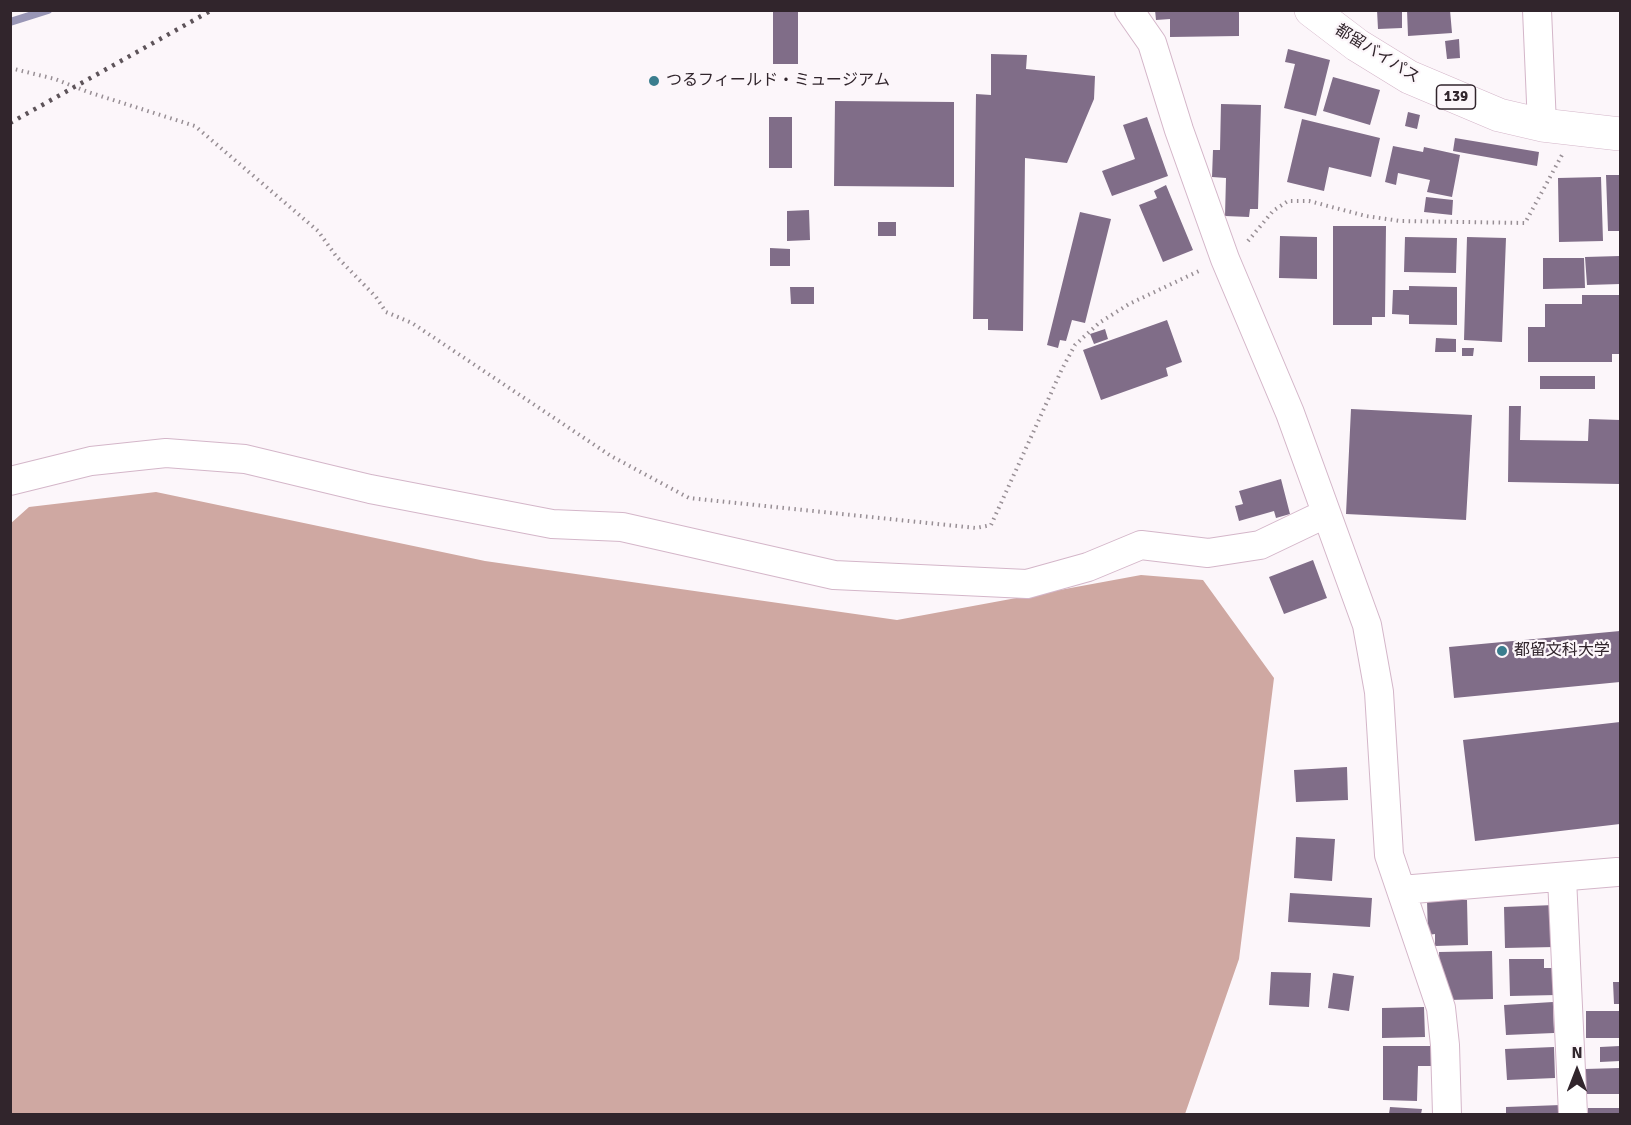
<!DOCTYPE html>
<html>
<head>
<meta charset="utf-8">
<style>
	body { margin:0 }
	#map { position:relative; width:1631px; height:1125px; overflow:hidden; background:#fcf6fa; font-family:Signika,sans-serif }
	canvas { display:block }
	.frame { position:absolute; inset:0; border:12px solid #31252c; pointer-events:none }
	.north { position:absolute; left:1547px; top:1041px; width:60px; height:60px; -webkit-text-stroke:4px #fcf6fa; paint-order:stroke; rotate:0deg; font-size:16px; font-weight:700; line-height:24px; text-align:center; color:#31252c }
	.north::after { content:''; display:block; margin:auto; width:21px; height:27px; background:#31252c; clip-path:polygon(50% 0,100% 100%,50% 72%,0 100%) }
</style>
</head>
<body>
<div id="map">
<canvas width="1631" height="1125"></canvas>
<div class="frame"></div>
<div class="north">N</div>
</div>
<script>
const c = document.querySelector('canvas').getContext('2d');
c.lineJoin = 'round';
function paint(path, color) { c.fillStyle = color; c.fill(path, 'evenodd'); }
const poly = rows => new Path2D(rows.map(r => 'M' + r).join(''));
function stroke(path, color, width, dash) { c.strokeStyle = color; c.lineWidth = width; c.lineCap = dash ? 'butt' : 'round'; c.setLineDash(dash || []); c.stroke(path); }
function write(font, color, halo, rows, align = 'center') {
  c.font = font + ' Signika,"Noto Sans JP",sans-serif'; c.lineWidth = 4.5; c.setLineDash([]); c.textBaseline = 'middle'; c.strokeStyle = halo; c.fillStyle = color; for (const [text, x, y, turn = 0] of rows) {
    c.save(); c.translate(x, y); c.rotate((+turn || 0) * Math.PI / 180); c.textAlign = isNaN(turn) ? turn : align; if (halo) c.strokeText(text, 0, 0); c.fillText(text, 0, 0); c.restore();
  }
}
const forest = poly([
	[156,492,485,561,897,620,1141,575,1203,580,1274,678,1239,959,1185,1114,11,1114,10,524,29,507]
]);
const stream = poly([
	[10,22,48,10]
]);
const building = poly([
	[773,10,798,10,798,64,773,64],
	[1155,10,1239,10,1239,36,1170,37,1170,19,1156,20],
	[1377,10,1402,10,1402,28,1378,29],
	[1407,10,1450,10,1452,33,1408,36],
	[1459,39,1460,58,1447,59,1445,41],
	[1288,49,1330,60,1316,116,1284,108,1295,64,1285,62],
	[991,54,1027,55,1026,69,1095,76,1094,99,1067,163,1025,158,1023,331,988,330,988,319,973,319,976,94,991,95],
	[1333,77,1380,90,1370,125,1323,111],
	[835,101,954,102,954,187,834,186],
	[1221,104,1261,105,1258,209,1250,209,1249,217,1225,216,1226,178,1212,177,1213,150,1220,150],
	[1408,112,1420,115,1417,129,1405,126],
	[769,117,792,117,792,168,769,168],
	[1147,117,1168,176,1112,196,1102,171,1135,159,1123,125],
	[1302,119,1380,138,1371,177,1329,167,1324,191,1287,182],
	[1455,138,1539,152,1537,166,1453,151],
	[1393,146,1423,152,1424,147,1460,155,1452,197,1427,192,1430,180,1398,173,1396,185,1385,182],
	[1606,175,1620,175,1620,231,1608,231],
	[1601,177,1603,241,1559,242,1558,178],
	[1166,185,1193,250,1163,262,1139,205,1157,198,1154,191],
	[1426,197,1453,200,1452,215,1424,212],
	[809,210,810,240,787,241,787,211],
	[1080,212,1111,219,1085,323,1072,320,1066,341,1060,340,1058,348,1047,345],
	[878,222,896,222,896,236,878,236],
	[1333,226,1386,226,1385,317,1372,317,1372,325,1333,325],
	[1280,236,1317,237,1317,279,1279,278],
	[1405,237,1457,238,1456,273,1404,272],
	[1467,237,1506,238,1502,342,1464,340],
	[770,248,790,249,790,266,770,266],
	[1620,256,1620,284,1587,285,1585,257],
	[1543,258,1584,258,1585,288,1543,289],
	[1409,286,1457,287,1457,325,1409,324,1409,315,1392,314,1393,290,1409,290],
	[790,287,814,287,814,304,791,304],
	[1582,295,1620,295,1620,354,1612,354,1612,362,1528,362,1528,327,1545,327,1545,304,1582,304],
	[1167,320,1182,362,1166,368,1168,376,1101,400,1083,350],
	[1105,329,1108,339,1094,344,1090,334],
	[1436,338,1456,339,1456,352,1435,352],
	[1462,348,1474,348,1473,356,1462,356],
	[1540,376,1595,376,1595,389,1540,389],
	[1509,406,1521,406,1520,440,1588,441,1589,419,1620,420,1620,484,1508,482],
	[1351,409,1472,415,1466,520,1346,514],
	[1281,479,1290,514,1276,518,1274,511,1239,521,1235,506,1243,504,1239,491],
	[1313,560,1327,598,1284,614,1269,577],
	[1620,631,1620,682,1454,698,1449,647],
	[1620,722,1620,824,1475,841,1463,740],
	[1347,767,1348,800,1296,802,1294,770],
	[1296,837,1335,839,1332,881,1294,878],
	[1290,893,1372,898,1370,927,1288,922],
	[1427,900,1467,900,1468,945,1435,946,1435,934,1428,935],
	[1554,905,1555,947,1505,948,1504,907],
	[1492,951,1493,999,1447,1000,1446,980,1440,980,1439,952],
	[1509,959,1544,959,1544,968,1556,968,1557,995,1510,996],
	[1271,972,1311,973,1309,1007,1269,1005],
	[1333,973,1354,976,1349,1011,1328,1008],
	[1613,982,1620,982,1620,1004,1614,1004],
	[1553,1002,1554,1033,1506,1035,1504,1005],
	[1424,1007,1425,1037,1382,1038,1382,1008],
	[1586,1011,1620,1011,1620,1038,1586,1038],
	[1383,1046,1432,1046,1432,1066,1418,1066,1417,1101,1383,1100],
	[1620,1046,1620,1061,1600,1062,1600,1047],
	[1554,1047,1555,1078,1507,1080,1505,1049],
	[1620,1068,1620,1094,1585,1094,1585,1069],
	[1561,1105,1562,1114,1506,1114,1506,1107],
	[1390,1107,1422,1109,1421,1114,1389,1114],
	[1588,1108,1620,1108,1620,1114,1588,1114]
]);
const path = poly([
	[10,68,55,79,88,92,195,126,318,231,336,256,376,297,386,312,412,323,611,456,689,498,976,528,991,525,1062,369,1075,345,1099,323,1129,304,1201,270],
	[1248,241,1273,211,1288,201,1309,201,1366,216,1400,221,1525,223,1562,155]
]);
const minor = poly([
	[1129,10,1152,43,1179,130,1225,259,1290,413,1367,625,1379,692,1389,855,1441,1008,1445,1045,1447,1114],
	[1537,10,1542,125],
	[10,481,91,461,166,453,245,459,370,489,552,524,622,527,834,575,1027,584,1088,567,1141,545,1208,553,1260,545,1325,514],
	[1562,878,1573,1114],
	[1401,890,1617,872]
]);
const highway = poly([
	[1311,10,1357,45,1409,77,1499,115,1542,125,1620,134]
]);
const rail = poly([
	[10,123,212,10]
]);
const markers = [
	[654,81,6,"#3a7d8e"],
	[1502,651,6,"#3a7d8e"]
];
const shields = [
	[1456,97,39]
];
const shieldNames = [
	["139",1456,97]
];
const streetNames = [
	["都留バイパス",1377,54,32]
];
const poiNames = [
	["つるフィールド・ミュージアム",666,81],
	["都留文科大学",1514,651]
];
paint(forest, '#cfa8a2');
stroke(stream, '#9996b6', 8);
paint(building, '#806d88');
stroke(minor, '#d4b6c9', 30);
stroke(highway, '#d4b6c9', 34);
stroke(path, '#988f95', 4, [1.5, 4.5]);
stroke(minor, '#fff', 28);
stroke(highway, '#fff', 33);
stroke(rail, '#5d5359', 4.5, [3, 6]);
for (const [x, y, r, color] of markers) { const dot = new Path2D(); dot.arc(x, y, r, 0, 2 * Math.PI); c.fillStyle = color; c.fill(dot); stroke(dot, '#fcf6fa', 2); }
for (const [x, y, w] of shields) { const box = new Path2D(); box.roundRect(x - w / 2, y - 12, w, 24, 4.5); c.fillStyle = '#fcf6fa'; c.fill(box); stroke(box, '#31252c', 1.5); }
write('bold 15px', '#31252c', null, shieldNames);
write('16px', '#31252c', '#fcf6fa', streetNames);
write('16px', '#31252c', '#fcf6fa', poiNames, 'left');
</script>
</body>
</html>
